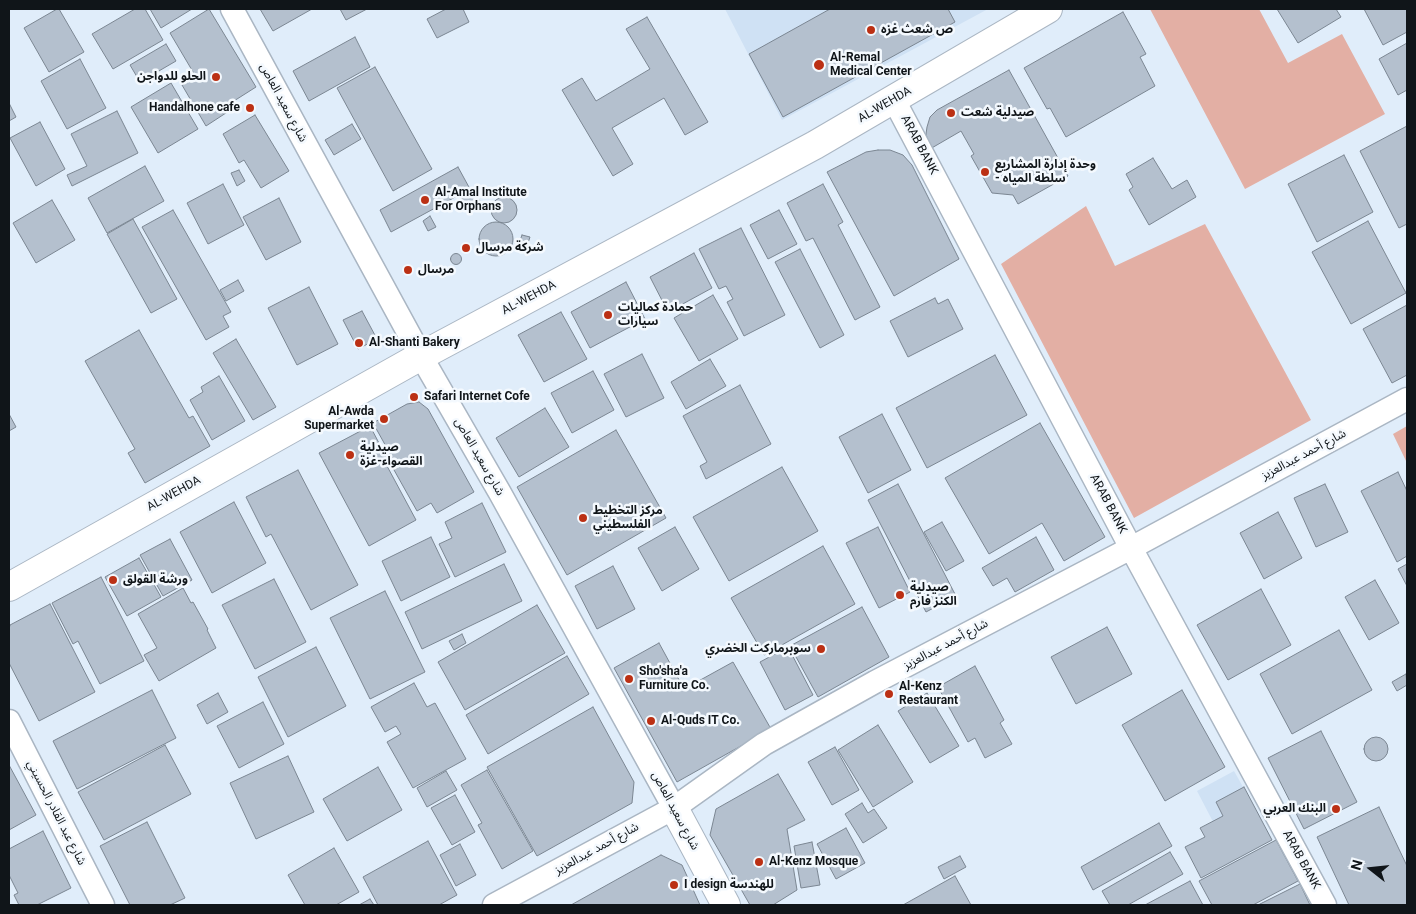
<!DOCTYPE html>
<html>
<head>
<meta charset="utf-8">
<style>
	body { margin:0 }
	#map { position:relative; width:1416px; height:914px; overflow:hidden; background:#e0edfa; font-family:Roboto,sans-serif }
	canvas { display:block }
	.frame { position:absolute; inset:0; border:10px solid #101519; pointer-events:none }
	.north { position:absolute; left:1346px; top:844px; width:50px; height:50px; -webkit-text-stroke:4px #f4f9fe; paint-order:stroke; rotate:286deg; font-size:14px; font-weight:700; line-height:20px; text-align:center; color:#101519 }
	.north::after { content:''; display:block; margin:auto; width:18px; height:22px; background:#101519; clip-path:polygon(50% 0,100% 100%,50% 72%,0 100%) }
</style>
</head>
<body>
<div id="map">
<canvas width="1416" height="914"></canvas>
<div class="frame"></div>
<div class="north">N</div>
</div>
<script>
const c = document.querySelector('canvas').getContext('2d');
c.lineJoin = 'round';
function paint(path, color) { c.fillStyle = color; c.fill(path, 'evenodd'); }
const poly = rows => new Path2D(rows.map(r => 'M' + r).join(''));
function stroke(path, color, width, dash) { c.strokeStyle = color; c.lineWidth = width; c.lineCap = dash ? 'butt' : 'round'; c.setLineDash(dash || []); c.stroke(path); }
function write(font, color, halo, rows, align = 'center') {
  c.font = font + ' Roboto,"Noto Sans Arabic",sans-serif'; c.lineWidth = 5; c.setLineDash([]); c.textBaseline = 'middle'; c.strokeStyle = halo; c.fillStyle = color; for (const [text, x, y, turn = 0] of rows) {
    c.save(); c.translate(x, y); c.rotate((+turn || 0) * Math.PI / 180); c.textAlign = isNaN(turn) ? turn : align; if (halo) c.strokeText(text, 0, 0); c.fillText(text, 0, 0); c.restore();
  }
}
const built = poly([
	[725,9,988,9,782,120],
	[1234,771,1259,815,1221,837,1197,791]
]);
const green = poly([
	[1150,9,1259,9,1288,63,1342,34,1385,114,1245,189],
	[1086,206,1115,266,1205,224,1311,420,1134,518,1001,264],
	[1407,426,1407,463,1393,434]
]);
const building = poly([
	[57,9,59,9,84,52,49,72,24,28,57,9],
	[135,9,145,9,163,40,113,69,92,34,135,9],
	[150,9,192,9,161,28,150,9],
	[209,9,256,87,226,106,229,111,206,126,182,85,196,77,170,33,209,9],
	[260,9,312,9,273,31,260,9],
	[340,9,367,9,346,20,340,9],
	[446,9,463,9,469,22,437,38,427,19,446,9],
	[830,9,948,9,955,22,783,117,749,54,830,9],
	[1277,9,1336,9,1341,17,1298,43,1277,9],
	[1364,9,1407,9,1407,32,1383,45,1364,9],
	[1123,12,1146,54,1140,57,1155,86,1066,137,1050,108,1047,109,1024,68,1123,12],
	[647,17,708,122,685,135,664,98,612,128,633,164,613,176,562,90,582,78,596,101,650,69,626,29,647,17],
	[355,37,370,67,309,101,293,71,355,37],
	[1407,43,1407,90,1398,95,1379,59,1407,43],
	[166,44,176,61,140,82,130,65,166,44],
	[80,59,106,108,67,129,41,81,80,59],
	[375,67,432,169,393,191,337,88,375,67],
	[1009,70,1068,176,1018,204,1013,195,992,193,971,156,974,154,961,131,930,149,926,134,927,127,930,117,937,110,1009,70],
	[171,83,198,129,158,153,131,107,171,83],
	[9,103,16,117,9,121,9,103],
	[117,111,138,153,72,186,67,175,87,166,71,134,117,111],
	[255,115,289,171,261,188,244,160,239,163,223,134,255,115],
	[40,122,65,169,36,186,10,138,40,122],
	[352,124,361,139,334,155,325,140,352,124],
	[1407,126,1407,224,1399,228,1360,151,1407,126],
	[878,150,890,150,903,155,912,165,959,259,894,296,827,172,866,152,878,150],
	[1344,155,1373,212,1317,242,1288,184,1344,155],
	[1153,158,1172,189,1187,180,1196,197,1149,225,1129,190,1133,187,1126,174,1153,158],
	[145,166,164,201,107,233,88,198,145,166],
	[458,167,470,189,391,232,380,210,458,167],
	[239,170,245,181,237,186,231,173,239,170],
	[223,184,244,225,208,244,187,203,223,184],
	[823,184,843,222,838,225,880,307,855,320,813,238,806,241,787,203,823,184],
	[475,192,481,203,464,211,458,201,475,192],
	'491 210a13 13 0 1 1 26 0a13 13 0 1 1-26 0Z',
	[279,198,301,242,266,260,243,217,279,198],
	[52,200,75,240,36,263,13,223,52,200],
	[173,210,231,312,223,316,229,327,206,340,142,227,173,210],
	[779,210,797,244,768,259,750,225,779,210],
	[430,216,436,227,428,231,423,221,430,216],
	[133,219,177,299,151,313,107,234,133,219],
	[1368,221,1406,293,1351,324,1312,252,1368,221],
	'479 239a17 17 0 1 1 34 0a17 17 0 1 1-34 0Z',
	[741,228,785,315,744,336,727,302,733,299,726,286,719,289,699,249,741,228],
	[522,235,530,237,525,252,517,249,522,235],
	[800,249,844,335,820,348,775,262,800,249],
	[694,253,712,288,668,312,650,277,694,253],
	'450.5 259a5.5 5.5 0 1 1 11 0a5.5 5.5 0 1 1-11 0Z',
	[238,280,244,291,226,301,220,290,238,280],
	[626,282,645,319,590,348,571,312,626,282],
	[309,287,338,344,297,365,268,308,309,287],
	[713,295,738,339,699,361,674,318,713,295],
	[935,298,938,304,948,299,963,329,908,357,890,321,935,298],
	[1407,305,1407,375,1392,383,1363,329,1407,305],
	[362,311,377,339,358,349,343,320,362,311],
	[561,312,587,359,544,382,518,335,561,312],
	[139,330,189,418,193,416,210,446,145,483,128,453,135,449,85,361,139,330],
	[236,339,276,407,253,420,213,353,236,339],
	[642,354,664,398,626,417,604,374,642,354],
	[995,355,1027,415,927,468,896,408,995,355],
	[710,359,726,386,686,409,671,382,710,359],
	[593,371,614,410,572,433,551,393,593,371],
	[219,376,245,421,212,440,190,400,203,392,201,387,219,376],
	[740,385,771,444,706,479,700,466,707,462,683,416,740,385],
	[419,402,428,409,474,492,437,513,431,503,417,511,389,461,393,459,373,423,407,404,419,402],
	[545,408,569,447,519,477,496,438,545,408],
	[9,414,16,427,9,431,9,414],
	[882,414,911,470,868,493,839,437,882,414],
	[1040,423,1105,537,1064,561,1042,523,989,554,945,478,1040,423],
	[370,426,390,464,387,466,416,520,369,546,319,453,370,426],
	[616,430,666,518,567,575,517,487,616,430],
	[782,467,818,531,729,581,693,517,782,467],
	[298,470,358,585,311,610,271,534,266,537,246,497,298,470],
	[1398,472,1407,491,1407,556,1397,562,1361,491,1398,472],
	[898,484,956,596,926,612,868,500,898,484],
	[1325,484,1348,532,1316,547,1294,498,1325,484],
	[234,502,266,563,212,593,180,532,234,502],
	[482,503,506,552,455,577,439,544,452,538,445,522,482,503],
	[1278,512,1302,558,1264,579,1240,533,1278,512],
	[942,522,964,561,946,571,924,532,942,522],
	[675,527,699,569,662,591,638,548,675,527],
	[878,527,910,592,879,608,846,543,878,527],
	[431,537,450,577,401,601,382,561,431,537],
	[1036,537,1054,570,1015,592,1007,578,993,586,982,568,1036,537],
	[170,539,192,580,163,596,140,555,170,539],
	[823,546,855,604,764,655,731,598,823,546],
	[139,558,161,597,127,616,105,577,139,558],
	[504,564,522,601,422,649,405,612,504,564],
	[1407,564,1407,586,1398,569,1407,564],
	[613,566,635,609,597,629,575,586,613,566],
	[101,577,144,661,100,684,78,641,73,644,52,603,101,577],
	[274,579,306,642,255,669,222,605,274,579],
	[1375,580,1399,623,1369,640,1345,597,1375,580],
	[183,588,191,603,193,602,208,629,207,630,216,648,159,681,144,655,157,648,138,614,183,588],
	[1261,589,1291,645,1228,680,1197,625,1261,589],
	[385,591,425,672,370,699,330,618,385,591],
	[50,604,95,692,39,721,9,663,9,629,10,625,50,604],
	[537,605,565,653,465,710,438,662,537,605],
	[862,607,889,657,818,697,790,646,862,607],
	[1107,627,1132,674,1076,704,1051,657,1107,627],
	[1339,630,1372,690,1292,734,1260,674,1339,630],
	[462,634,466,643,454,650,449,641,462,634],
	[659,643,684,689,733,662,771,729,677,782,614,668,659,643],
	[316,647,346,706,288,737,258,677,316,647],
	[788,647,813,695,785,710,760,662,788,647],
	[567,656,589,694,488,754,466,715,567,656],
	[975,666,1004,720,1000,723,1012,744,985,758,975,738,968,742,938,687,975,666],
	[1406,674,1407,685,1397,691,1392,682,1406,674],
	[414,683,427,707,435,703,466,759,413,788,387,742,401,734,396,726,385,732,371,707,414,683],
	[152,690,176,738,77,789,53,741,152,690],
	[1182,690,1225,767,1165,801,1122,725,1182,690],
	[218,693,228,712,207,724,197,705,218,693],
	[927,693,959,746,930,763,898,711,927,693],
	[263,702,284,744,239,768,217,726,263,702],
	[593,707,634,782,632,803,537,856,487,767,593,707],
	[878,725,913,782,873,807,838,750,878,725],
	[1321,731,1357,802,1304,829,1268,758,1321,731],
	'1364 749a12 12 0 1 1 24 0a12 12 0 1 1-24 0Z',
	[165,745,191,794,104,840,78,792,165,745],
	[835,747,859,790,832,805,808,762,835,747],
	[288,756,314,812,256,839,230,783,288,756],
	[9,765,36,815,9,830,9,765],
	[378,767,402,810,347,841,323,799,378,767],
	[487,770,533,851,502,869,478,825,482,823,461,785,487,770],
	[446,771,457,790,427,807,417,788,446,771],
	[778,774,805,820,787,829,797,890,773,905,750,905,710,835,716,809,778,774],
	[1244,787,1272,840,1201,878,1185,847,1205,837,1200,828,1223,816,1216,802,1244,787],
	[455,795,475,832,452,845,431,808,455,795],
	[862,803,868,813,874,809,887,828,863,843,845,814,862,803],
	[1379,807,1407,866,1407,905,1349,905,1317,837,1379,807],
	[147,822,185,898,170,905,130,905,100,846,147,822],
	[1159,823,1172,846,1093,890,1081,867,1159,823],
	[846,828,865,863,836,879,817,844,846,828],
	[43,831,71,888,37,905,19,905,14,895,18,893,9,875,9,849,43,831],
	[1276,840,1298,881,1253,905,1212,905,1199,881,1276,840],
	[428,841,457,895,439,905,378,905,363,877,428,841],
	[812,842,820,885,801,888,794,846,812,842],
	[460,844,476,875,456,886,440,855,460,844],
	[334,848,359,892,336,905,305,905,288,875,334,848],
	[1170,852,1183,874,1128,905,1110,905,1102,891,1170,852],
	[661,855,682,865,700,905,571,905,661,855],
	[960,856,966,867,944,879,938,867,960,856],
	[955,876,971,905,903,905,955,876],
	[1190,881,1203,905,1145,905,1190,881],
	[1300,884,1310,905,1258,905,1300,884],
	[370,899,374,905,359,905,370,899]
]);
const minor = poly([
	[232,9,421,356,500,493,674,808],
	[894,100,1131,548,1325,905],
	[9,721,103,905],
	[494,905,674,808,764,744,875,682,1131,548,1407,399]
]);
const tertiary = poly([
	[674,808,726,905]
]);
const secondary = poly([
	[9,587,421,356,815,145,1048,9]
]);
const markers = [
	[871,30,5,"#bb3014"],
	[819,65,6,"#bb3014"],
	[216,77,5,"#bb3014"],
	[250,108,5,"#bb3014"],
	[951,113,5,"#bb3014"],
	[985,172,5,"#bb3014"],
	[425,200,5,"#bb3014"],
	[466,248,5,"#bb3014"],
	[408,270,5,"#bb3014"],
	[608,315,5,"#bb3014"],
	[359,343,5,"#bb3014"],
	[414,397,5,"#bb3014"],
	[384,419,5,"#bb3014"],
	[350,455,5,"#bb3014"],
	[583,518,5,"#bb3014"],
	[113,580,5,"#bb3014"],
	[900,595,5,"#bb3014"],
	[821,649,5,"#bb3014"],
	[629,679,5,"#bb3014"],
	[889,694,5,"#bb3014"],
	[651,721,5,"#bb3014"],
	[1336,809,5,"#bb3014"],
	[759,862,5,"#bb3014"],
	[674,885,5,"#bb3014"]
];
const poiNames = [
	["ص شعث غزه",881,30],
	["Al-Remal",830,58],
	["Medical Center",830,72],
	["الحلو للدواجن",206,77,"right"],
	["Handalhone cafe",240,108,"right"],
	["صيدلية شعت",961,113],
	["وحدة إدارة المشاريع",995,165],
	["- سلطة المياه",995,179],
	["Al-Amal Institute",435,193],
	["For Orphans",435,207],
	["شركة مرسال",476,248],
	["مرسال",418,270],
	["حمادة كماليات",618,308],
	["سيارات",618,322],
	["Al-Shanti Bakery",369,343],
	["Safari Internet Cofe",424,397],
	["Al-Awda",374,412,"right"],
	["Supermarket",374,426,"right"],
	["صيدلية",360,448],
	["القصواء-غزة",360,462],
	["مركز التخطيط",593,511],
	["الفلسطيني",593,525],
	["ورشة القولق",123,580],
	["صيدلية",910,588],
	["الكنز فارم",910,602],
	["سوبرماركت الخضري",811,649,"right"],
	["Sho'sha'a",639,672],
	["Furniture Co.",639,686],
	["Al-Kenz",899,687],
	["Restaurant",899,701],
	["Al-Quds IT Co.",661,721],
	["البنك العربي",1326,809,"right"],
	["Al-Kenz Mosque",769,862],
	["I design للهندسة",684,885]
];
const streetNames = [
	["شارع سعيد العاص",283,103,62],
	["AL-WEHDA",885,105,-30],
	["ARAB BANK",919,145,62],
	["AL-WEHDA",529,298,-28],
	["شارع أحمد عبدالعزيز",1304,455,-28],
	["شارع سعيد العاص",479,457,60],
	["AL-WEHDA",174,494,-29],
	["ARAB BANK",1108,504,62],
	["شارع أحمد عبدالعزيز",946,645,-28],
	["شارع سعيد العاص",675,811,62],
	["شارع عبد القادر الحسيني",56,813,63],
	["شارع أحمد عبدالعزيز",597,849,-29],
	["ARAB BANK",1301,860,61]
];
paint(built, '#cfe1f4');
paint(green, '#e3afa4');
paint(building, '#b4c0ce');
stroke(building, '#7b8692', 1);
stroke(minor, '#aab6c3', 25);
stroke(tertiary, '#aab6c3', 30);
stroke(secondary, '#aab6c3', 30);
stroke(minor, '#fff', 22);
stroke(tertiary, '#fff', 28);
stroke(secondary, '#fff', 28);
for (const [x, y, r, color] of markers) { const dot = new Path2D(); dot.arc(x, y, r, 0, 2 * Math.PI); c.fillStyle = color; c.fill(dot); stroke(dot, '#f4f9fe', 2); }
write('bold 12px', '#101519', '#f4f9fe', poiNames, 'left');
write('12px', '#101519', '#f4f9fe', streetNames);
</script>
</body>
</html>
